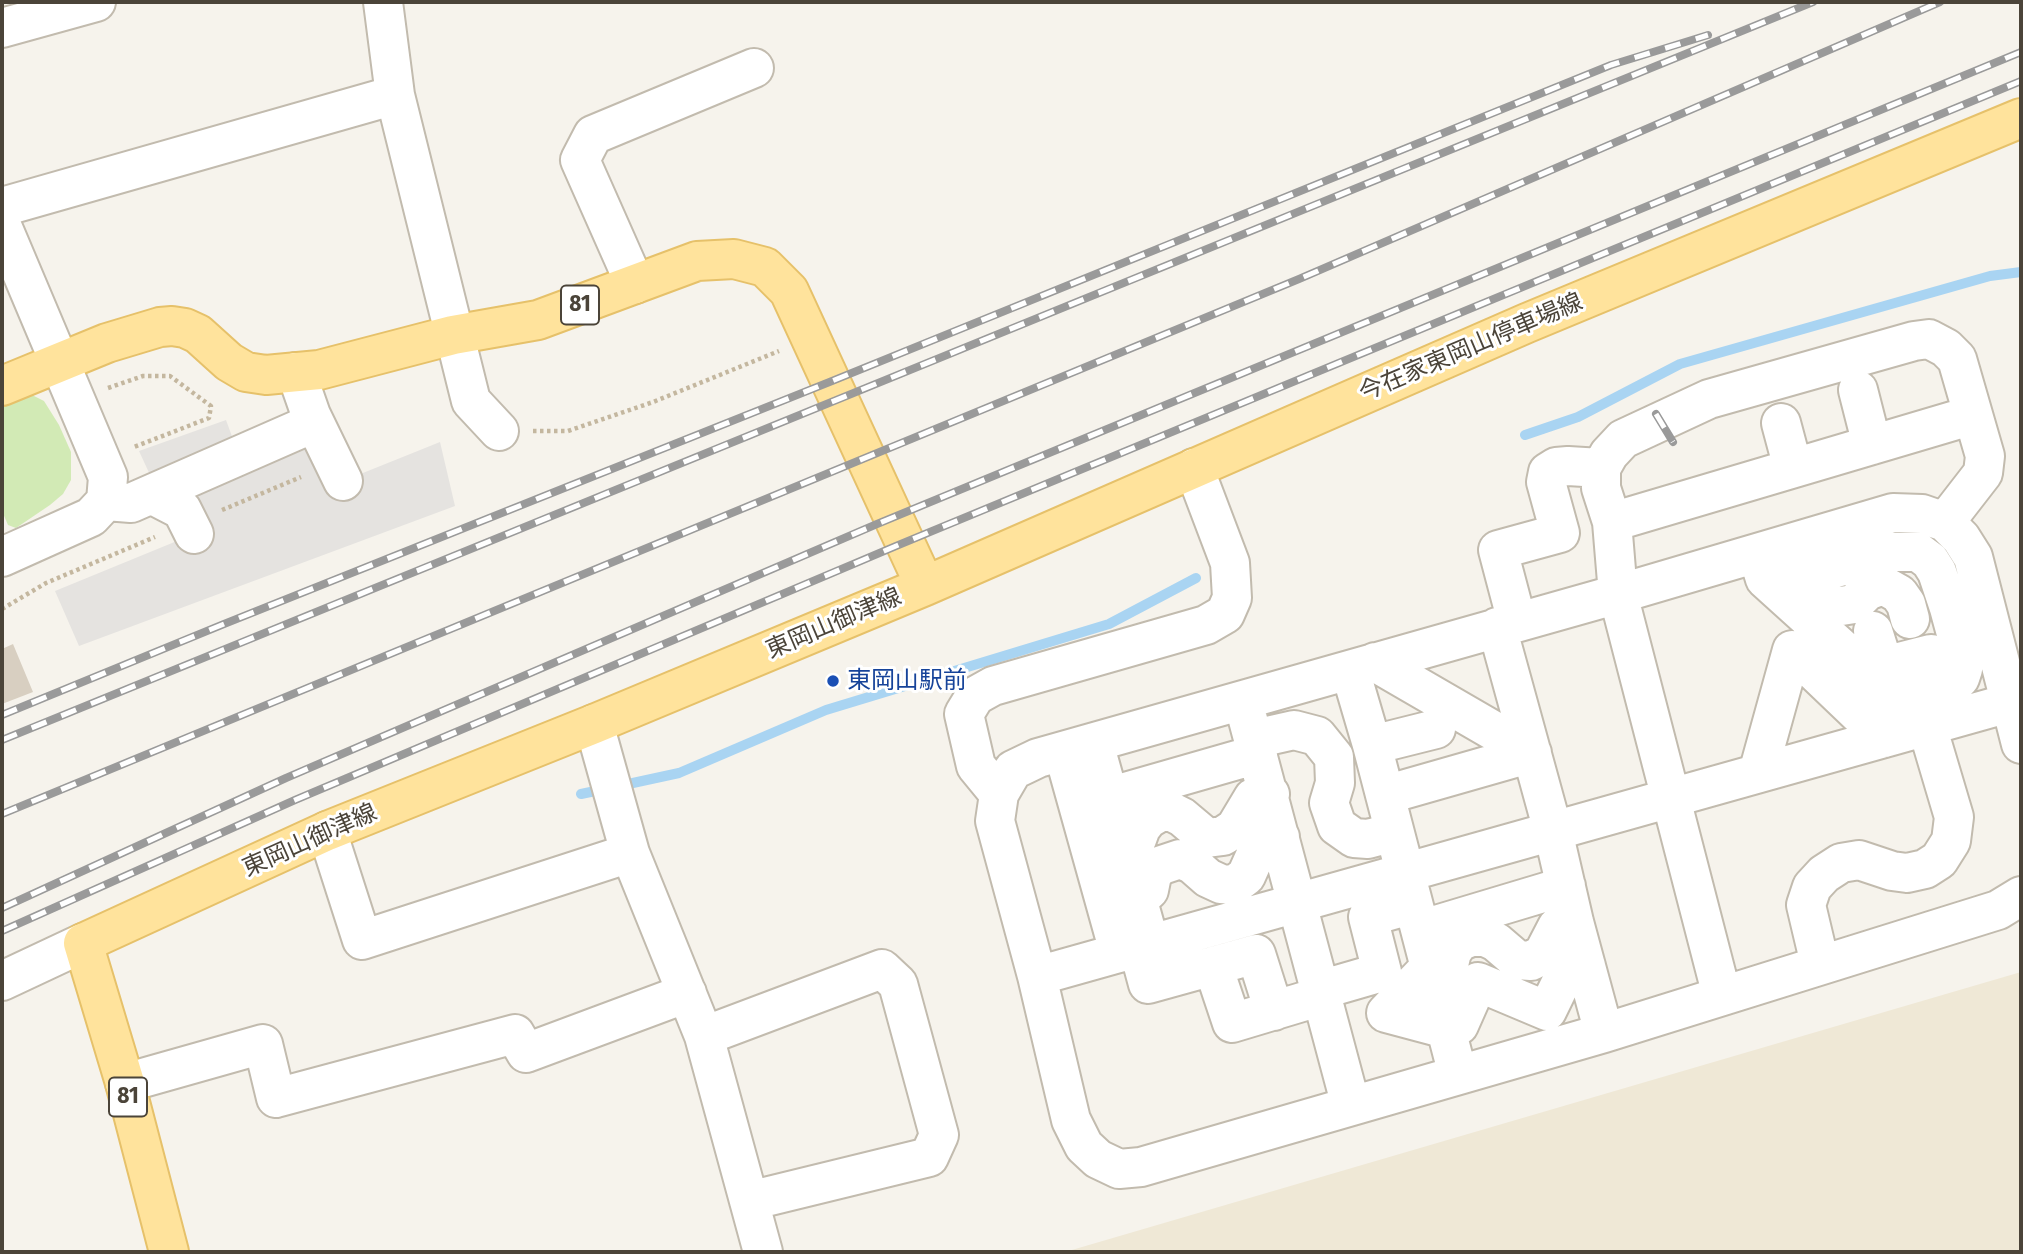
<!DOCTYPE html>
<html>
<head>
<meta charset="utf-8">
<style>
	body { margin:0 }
	#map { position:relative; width:2023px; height:1254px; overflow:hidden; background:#f6f3ec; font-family:"Fira Sans Condensed",sans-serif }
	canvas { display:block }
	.frame { position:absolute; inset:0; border:4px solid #4b4439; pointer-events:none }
</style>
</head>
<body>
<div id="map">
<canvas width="2023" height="1254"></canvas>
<div class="frame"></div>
</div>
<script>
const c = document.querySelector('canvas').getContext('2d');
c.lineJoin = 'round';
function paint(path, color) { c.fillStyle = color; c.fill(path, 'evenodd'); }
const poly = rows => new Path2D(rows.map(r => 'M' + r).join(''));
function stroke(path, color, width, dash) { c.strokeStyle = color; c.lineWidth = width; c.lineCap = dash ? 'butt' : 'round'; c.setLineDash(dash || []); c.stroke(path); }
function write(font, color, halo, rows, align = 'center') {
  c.font = font + ' "Fira Sans Condensed","Noto Sans JP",sans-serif'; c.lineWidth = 6; c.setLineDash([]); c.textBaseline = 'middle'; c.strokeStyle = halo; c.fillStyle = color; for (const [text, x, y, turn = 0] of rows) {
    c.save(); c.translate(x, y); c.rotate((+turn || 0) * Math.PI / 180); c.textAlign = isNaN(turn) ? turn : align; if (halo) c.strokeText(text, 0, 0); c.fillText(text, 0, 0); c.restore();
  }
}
const education = poly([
	[2021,972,2021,1252,1065,1252]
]);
const green = poly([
	[28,393,44,401,59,425,71,452,71,480,63,494,50,505,16,528,8,525,2,511,2,397]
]);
const parking = poly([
	[226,420,241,461,310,435,343,481,440,442,455,506,79,646,55,591,194,534,151,477,139,451]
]);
const stream = poly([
	[1525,435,1578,417,1680,364,1990,276,2021,272],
	[619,786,679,773,826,710,1109,624,1196,578],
	[581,794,605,789]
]);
const building = poly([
	[13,644,33,692,2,704,2,649]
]);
const path = poly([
	[108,388,143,376,170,376,211,406,209,418,134,447],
	[533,431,568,431,653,402,779,351],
	[222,510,301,477],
	[2,609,46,583,155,537]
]);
const minor = poly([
	[383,2,395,95,471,401,499,431],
	[2,28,96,2],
	[2,207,395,95],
	[2,226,108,477,106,501,91,517,2,557],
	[635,284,580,160,593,135,754,68],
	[1858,390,1872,445],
	[311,415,343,481],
	[1781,423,1793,468],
	[153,495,182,510,194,534],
	[106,501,131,503,302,428,311,415,296,372],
	[1612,522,1973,415],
	[1762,569,1765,579,1900,701,1907,724],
	[1816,574,1823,595,1828,602,1835,607,1854,604,1867,591,1883,585,1899,594,1906,604,1910,619],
	[1773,586,1892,552,1918,552,1930,561,1937,572,1949,608,1964,663,1963,669,1960,678,1952,686,1900,701],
	[1517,622,1498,550,1560,533,1546,482,1548,472,1556,467,1568,466,1601,468],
	[1497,627,1553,831,1574,922,1604,1033],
	[1873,631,1884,666,1931,654,1942,689],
	[1375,662,1532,753],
	[1350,670,1372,745,1458,1075],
	[1243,701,1351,1106],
	[594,724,630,853,704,1036,763,1252],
	[1254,739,1294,730,1317,736,1334,757,1335,783,1329,803,1337,826,1354,838,1368,839,1394,832],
	[1094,743,1150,944],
	[2021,744,1973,557,1961,538,1945,522,1922,514,1893,513,1618,594,1038,758,1013,770,999,794,995,821,1037,976,1071,1120,1084,1146,1098,1159,1119,1169,1141,1167,1604,1033,1998,910,2021,896],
	[1372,745,1436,729],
	[1063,751,1119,952],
	[1758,773,1792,650,1884,738],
	[999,794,976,766,964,714,975,696,993,686,1206,625,1225,614,1232,598,1230,563,1194,468],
	[1385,795,1532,753],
	[1108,797,1258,754],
	[327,831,362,940,630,853],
	[1122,849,1137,839,1141,828,1148,819,1160,812,1172,812,1182,817,1207,838,1223,836,1235,828,1253,798,1270,794],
	[1137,901,1149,890,1152,875,1159,866,1180,859,1192,864,1208,878,1221,884,1234,885,1246,876,1255,856,1264,842,1280,837],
	[1436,925,1566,886],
	[1138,947,1148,984,1213,966,1232,1023,1322,996],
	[1820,964,1806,905,1812,887,1824,874,1841,863,1859,860,1892,871,1907,873,1925,869,1939,860,1951,841,1954,817,1927,726],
	[1213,966,1256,954,1274,1011],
	[1430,967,1386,1013,1446,1029,1459,1025,1478,982,1547,1011,1567,970,1586,966],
	[1037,976,2009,703],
	[1434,979,1447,973,1452,952,1459,942,1471,937,1485,937,1496,942,1517,960,1531,961,1543,954,1557,927,1574,922],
	[2,981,83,943],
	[1320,990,1382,972,1368,917,1413,904],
	[1722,996,1618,594,1612,522,1601,488,1601,468,1609,454,1623,439,1709,399,1914,341,1929,339,1946,348,1957,359,1985,456,1983,473,1945,522],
	[704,1036,882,969,898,984,939,1135,929,1157,749,1201],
	[125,1083,263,1044,276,1098,515,1034,526,1053,687,993]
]);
const major = poly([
	[2,386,107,343,160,327,172,326,185,328,198,334,229,362,246,372,266,375,319,370,453,335,538,320,697,261,734,259,765,267,789,291,925,586],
	[169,1252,125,1083,83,943,327,831,594,724,925,586,1527,323,2021,118]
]);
const rail = poly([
	[1656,414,1673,442],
	[2,715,224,624,832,381,1611,65,1708,35],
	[2,740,1813,2],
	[2,814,1299,279,1940,2],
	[2,908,286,778,877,524,2021,52],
	[2,931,295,800,896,546,2021,81]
]);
const markers = [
	[833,681,7,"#1a4fb4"]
];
const shields = [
	[580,305,38],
	[128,1097,38]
];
const shieldNames = [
	["81",580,305],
	["81",128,1097]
];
const streetNames = [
	["今在家東岡山停車場線",1471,348,-23],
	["東岡山御津線",834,624,-23],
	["東岡山御津線",310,841,-24]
];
const transitNames = [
	["東岡山駅前",847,681]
];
paint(education, '#efe8d6');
paint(green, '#d2eab5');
paint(parking, '#e5e3e0');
stroke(stream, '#a9d4f2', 10);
paint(building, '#d8cfc1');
stroke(minor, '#c2bbae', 42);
stroke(major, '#e6c16a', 42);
stroke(path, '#c4b79f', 4.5, [3.5, 3.5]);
stroke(minor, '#fff', 38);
stroke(major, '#ffe39c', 38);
stroke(rail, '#9a9a9a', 8);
stroke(rail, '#fff', 5, [16]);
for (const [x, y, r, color] of markers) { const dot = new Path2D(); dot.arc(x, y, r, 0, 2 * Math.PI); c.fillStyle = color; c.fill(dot); stroke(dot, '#fff', 2.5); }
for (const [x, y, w] of shields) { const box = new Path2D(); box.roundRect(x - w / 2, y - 19.5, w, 39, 5); c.fillStyle = '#fff'; c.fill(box); stroke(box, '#4b4439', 2); }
write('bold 23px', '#4b4439', null, shieldNames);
write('24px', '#4b4439', '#fff', streetNames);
write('24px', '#164399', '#fff', transitNames, 'left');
</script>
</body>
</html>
